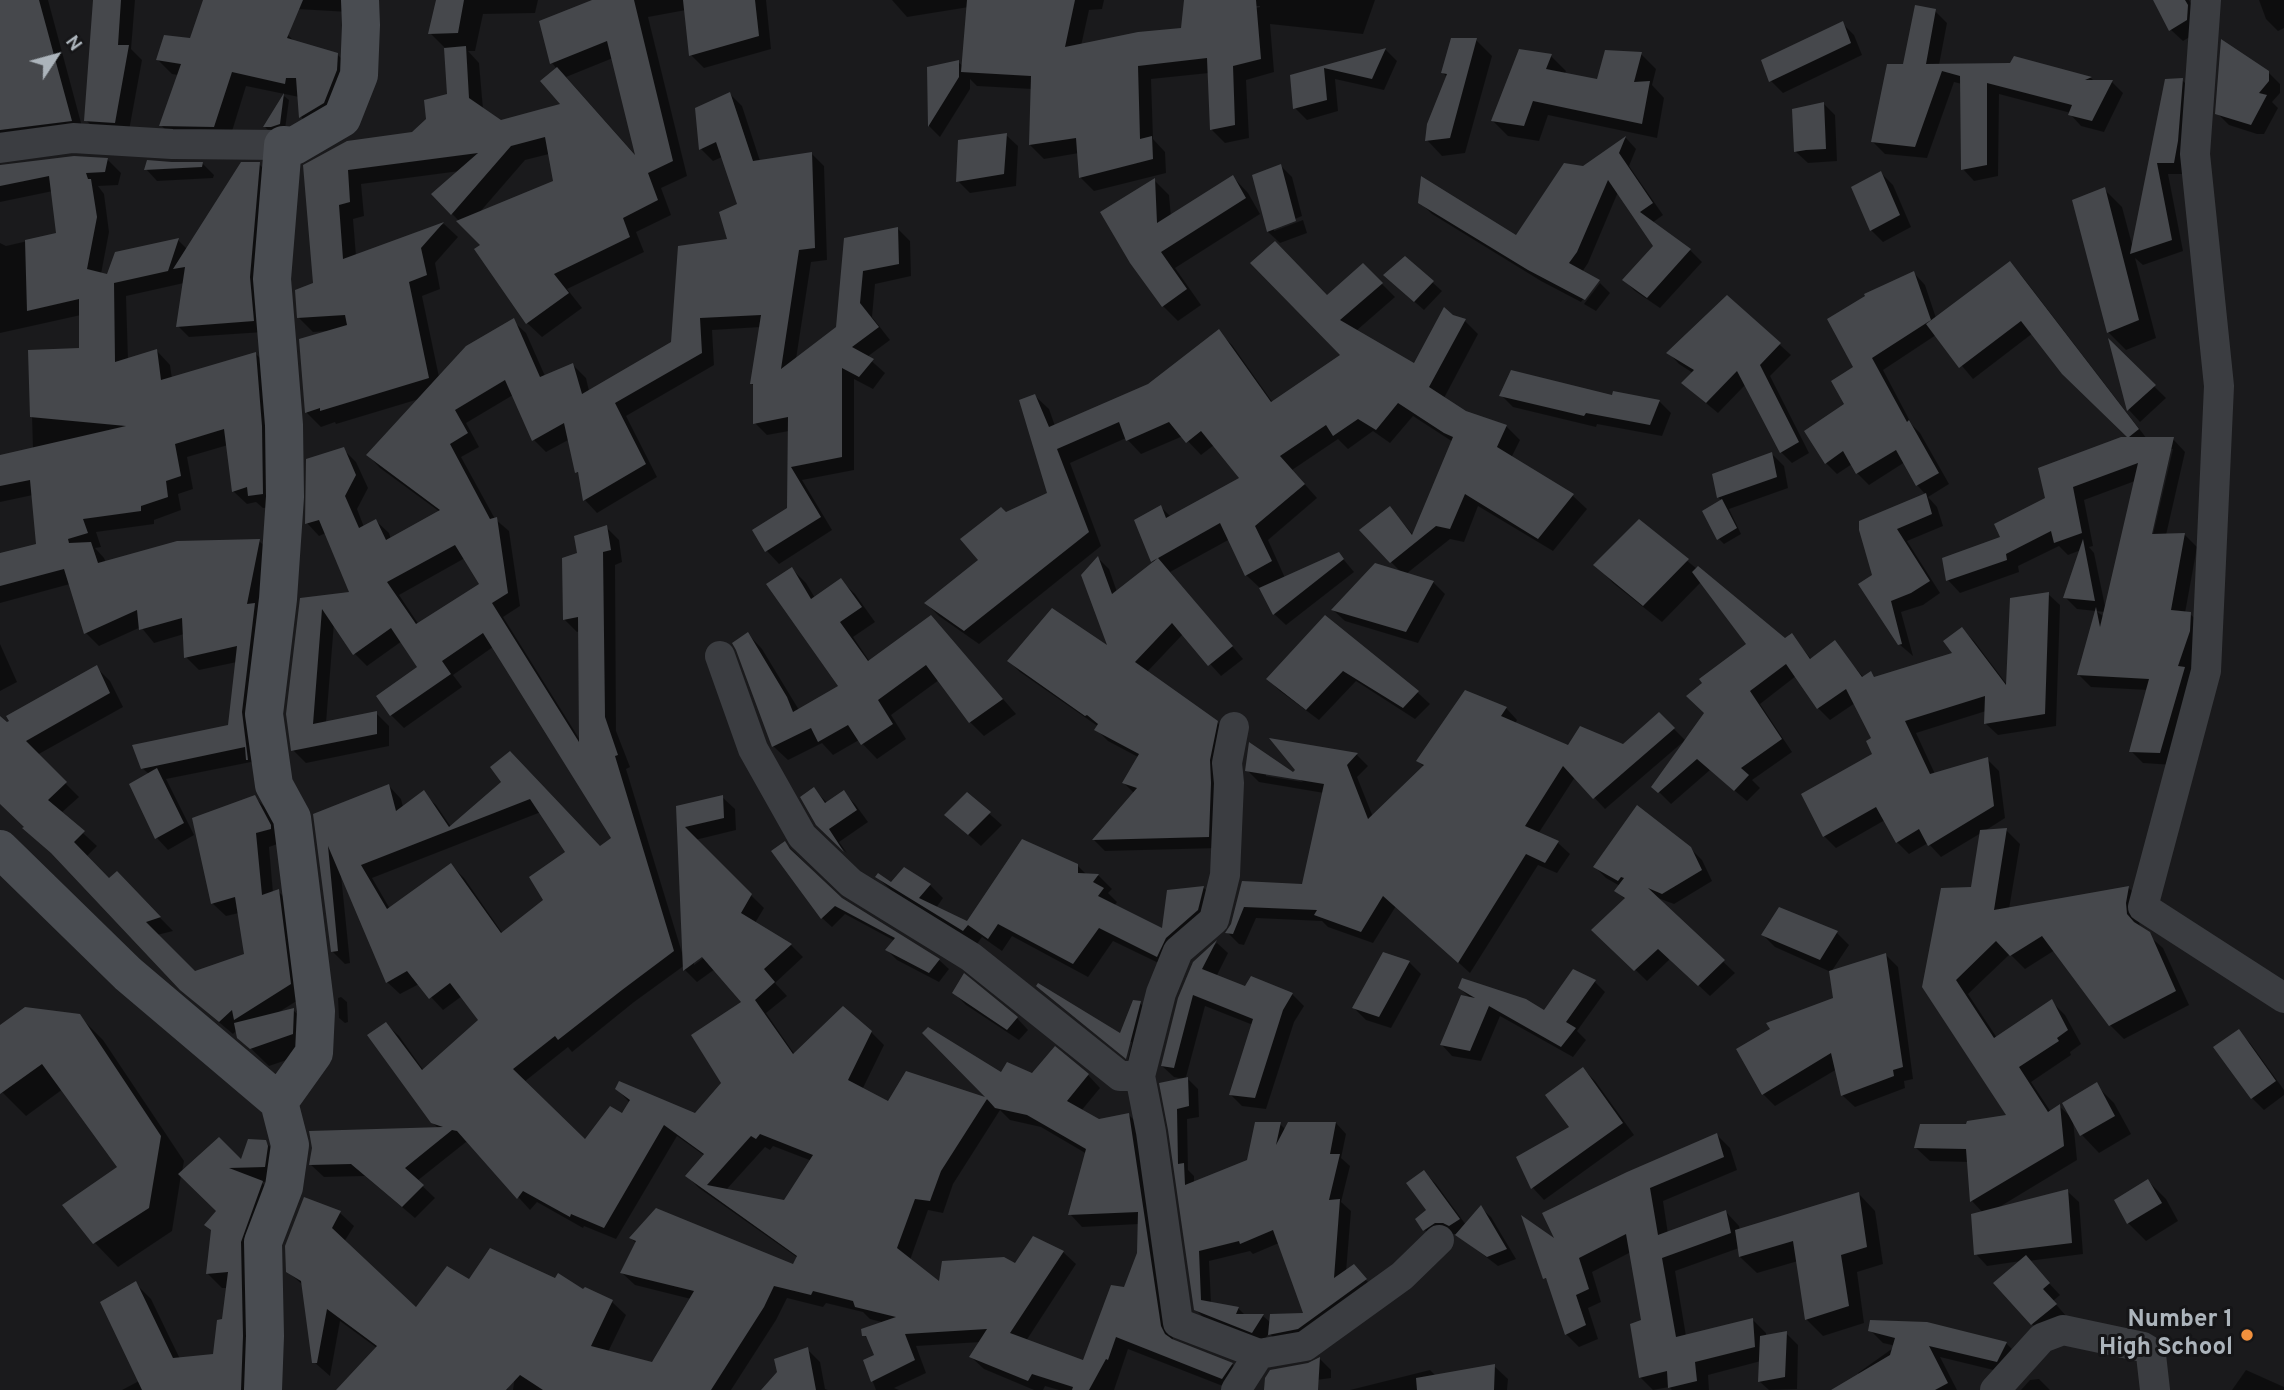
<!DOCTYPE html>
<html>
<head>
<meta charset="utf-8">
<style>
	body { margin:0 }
	#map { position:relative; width:2284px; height:1390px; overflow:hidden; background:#1a1a1c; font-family:Overpass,sans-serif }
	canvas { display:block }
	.north { position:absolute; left:21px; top:21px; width:70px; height:70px; -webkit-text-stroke:5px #151517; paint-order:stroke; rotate:54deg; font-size:19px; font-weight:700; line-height:28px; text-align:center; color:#acb4bb }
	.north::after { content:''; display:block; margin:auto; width:24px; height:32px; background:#acb4bb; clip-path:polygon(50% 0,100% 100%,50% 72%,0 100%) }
</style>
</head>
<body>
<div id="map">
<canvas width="2284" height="1390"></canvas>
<div class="north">N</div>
</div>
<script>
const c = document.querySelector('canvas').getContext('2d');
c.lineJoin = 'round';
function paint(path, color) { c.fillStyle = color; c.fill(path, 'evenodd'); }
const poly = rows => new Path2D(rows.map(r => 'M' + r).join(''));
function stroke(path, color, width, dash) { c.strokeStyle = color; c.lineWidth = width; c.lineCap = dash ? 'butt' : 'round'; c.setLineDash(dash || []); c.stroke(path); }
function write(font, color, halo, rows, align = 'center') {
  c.font = font + ' Overpass,sans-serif'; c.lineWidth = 6; c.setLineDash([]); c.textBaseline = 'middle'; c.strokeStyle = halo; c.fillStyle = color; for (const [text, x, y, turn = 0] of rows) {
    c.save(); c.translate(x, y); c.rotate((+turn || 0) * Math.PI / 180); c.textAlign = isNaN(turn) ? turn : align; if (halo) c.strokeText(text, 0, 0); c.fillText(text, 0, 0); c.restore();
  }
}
const shadow = poly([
	[0,0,48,0,84,134,0,151],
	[95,0,135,0,131,49,142,60,128,136,99,134,86,120],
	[205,0,254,0,245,27,288,35,296,43,337,54,352,69,315,131,301,117,299,97,246,86,229,141,175,140,161,125,178,75,172,74,158,60,191,40],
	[288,0,353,0,349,12,297,9],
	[437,0,538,0,535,13,483,14,475,51,468,51,479,63,483,109,500,122,563,105,557,69,552,63,597,0,766,0,771,49,704,68,691,55,686,10,648,17,687,176,661,188,671,215,636,232,644,252,567,289,582,308,542,337,527,323,482,245,433,194,460,171,361,184,364,216,353,219,356,256,444,224,458,237,435,263,440,289,422,296,439,377,513,321,526,333,545,376,573,365,586,378,589,391,673,343,729,241,739,205,722,157,713,161,701,149,730,94,742,106,760,161,812,154,824,166,827,260,811,262,796,359,837,328,845,240,898,229,910,241,911,276,875,284,872,317,890,340,867,357,885,373,873,389,854,379,854,470,802,480,832,530,779,564,767,551,755,531,789,509,789,431,767,435,755,423,755,387,752,384,761,327,712,330,714,365,626,416,657,477,597,513,585,500,581,476,577,472,570,439,546,452,534,440,513,395,466,423,479,447,461,457,495,519,509,531,520,606,503,617,580,740,579,631,577,632,564,619,579,554,606,527,619,540,622,562,615,565,616,731,630,767,626,769,683,956,678,807,722,797,735,809,736,830,695,840,764,908,755,923,791,945,803,957,775,983,787,996,766,1013,795,1055,871,1032,884,1045,862,1090,889,1103,907,1073,991,1101,1002,1074,1088,1075,1100,1088,1081,1111,1098,1121,1129,1115,1141,1127,1173,1340,1232,1364,1244,1377,1233,1390,1128,1349,1114,1390,1059,1390,1045,1386,1043,1390,1034,1390,984,1369,971,1357,981,1342,916,1346,926,1373,894,1388,899,1390,876,1390,865,1361,876,1356,870,1341,864,1335,885,1323,870,1319,863,1312,826,1303,823,1307,787,1298,776,1320,731,1390,682,1390,691,1299,635,1285,622,1273,636,1243,631,1238,793,1266,798,1258,699,1188,687,1176,705,1156,677,1136,616,1239,584,1226,583,1228,537,1202,530,1210,469,1143,466,1142,417,1181,435,1198,415,1218,365,1176,324,1177,311,1165,439,1129,432,1122,386,1024,399,1036,424,1071,480,1021,462,996,443,1010,419,984,400,994,387,982,341,875,350,963,345,964,332,951,315,815,389,786,401,799,403,807,423,793,436,805,451,827,503,782,493,767,600,848,613,838,493,647,453,675,462,687,404,728,391,715,379,696,420,667,402,641,367,666,354,653,334,623,326,723,376,713,389,726,389,746,306,763,293,750,302,599,351,594,326,533,319,536,307,523,343,449,356,462,368,488,357,509,364,527,376,521,389,533,391,539,440,512,380,468,368,455,419,399,336,424,335,422,321,427,307,413,301,341,328,331,313,332,299,318,315,285,305,166,412,134,449,95,446,49,430,33],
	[613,58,638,158,566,77],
	[549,154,555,182,479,213,525,160],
	[465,558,481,584,419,625,399,595],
	[541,812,567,853,546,900,503,934,464,878,451,865,390,909,372,878],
	[708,951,710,953,694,965,694,961],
	[685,965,685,970,697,982,715,969,744,1002,724,1083,695,1115,617,1089,630,1103,623,1115,586,1141,524,1082,568,1047,572,1052,634,1002],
	[1000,1110,1010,1120,1041,1127,1087,1154,1070,1214,1082,1227,1139,1224,1139,1254,1125,1289,1084,1362,1026,1341,1076,1264,1063,1252,1033,1239,1016,1265,940,1284,910,1260,928,1210,943,1213,953,1184],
	[773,1146,812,1161,785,1202,726,1190,765,1147,770,1150],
	[892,0,1104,0,1102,9,1089,10,1081,46,1183,29,1183,24,1260,7,1260,6,1225,6,1218,0,1375,0,1363,34,1270,24,1274,72,1246,80,1249,138,1225,143,1212,130,1209,73,1151,79,1153,139,1165,152,1166,173,1094,191,1080,177,1079,153,1044,159,1030,145,1032,89,977,86,970,79,970,89,940,137,929,126,929,68,958,62,964,67,969,7,907,17],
	[2155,0,2189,0,2199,18,2198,32,2183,41,2171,30],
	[2259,0,2284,0,2284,28,2278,31,2266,19],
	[1935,11,1947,23,1939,65,2011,64,2015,58,2091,78,2095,82,2112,82,2123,93,2104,132,2081,126,2070,114,2071,113,1999,94,1998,176,1974,181,1963,169,1962,84,1954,82,1927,158,1885,154,1873,142,1905,65],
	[1843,24,1854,35,1862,55,1783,93,1771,81,1764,61],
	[1476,40,1492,56,1465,153,1442,156,1427,140,1447,77,1443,73],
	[1386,50,1397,61,1384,90,1335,79,1338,111,1307,120,1295,108,1292,77],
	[1641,54,1656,69,1652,85,1664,98,1657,138,1548,115,1539,141,1508,136,1493,121,1551,56,1566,71,1564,75,1598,81],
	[2268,72,2280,84,2280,93,2272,102,2278,108,2264,134,2257,134,2229,125,2217,113],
	[2167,80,2182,80,2194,92,2185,174,2168,174,2183,251,2143,265,2135,258,2156,338,2126,350,2108,332,2104,189,2122,207,2133,248],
	[284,96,289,100,285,129,270,132,265,127],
	[1823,103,1835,115,1837,161,1808,163,1796,152],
	[1006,135,1018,146,1016,186,970,193,958,181],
	[1626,138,1636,149,1629,166,1663,215,1652,223,1690,250,1702,262,1660,308,1635,291,1624,280,1655,246,1618,192,1588,263,1582,272,1599,282,1596,282,1581,302,1541,281,1432,214,1420,202,1517,237,1583,168],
	[107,159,121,173,118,185,98,186,104,194,109,232,101,274,108,276,178,240,188,250,259,164,270,175,264,332,189,337,178,326,184,283,126,296,128,360,157,351,170,365,172,379,256,354,269,367,276,507,263,508,256,502,247,504,233,491,228,445,187,457,193,489,178,494,181,510,154,520,154,524,96,532,101,547,95,548,104,558,106,563,259,541,273,554,261,772,251,762,166,779,194,835,168,850,157,838,131,784,149,774,142,768,229,726,237,662,199,670,186,657,184,634,154,643,141,627,99,646,86,633,70,584,0,603,0,555,38,545,33,495,0,502,0,457,33,449,30,351,81,350,81,315,0,333,0,243,6,246,58,234,53,191,0,202,0,167],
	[203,164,214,175,213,178,157,181,146,169],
	[1281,166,1292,177,1302,216,1274,228,1274,231,1303,220,1307,233,1280,243,1268,232],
	[1881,173,1893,185,1911,227,1883,242,1871,230],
	[1233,177,1248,193,1260,214,1175,268,1201,305,1178,321,1163,306,1132,262,1154,180,1169,195,1171,217],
	[1405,258,1442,291,1424,310,1394,284],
	[2010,264,2022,276,2147,439,2173,439,2185,452,2166,535,2185,535,2197,547,2185,613,2190,614,2203,626,2173,765,2143,763,2131,751,2148,690,2091,687,2079,675,2097,612,2105,617,2105,612,2077,609,2065,597,2081,550,2068,555,2059,546,2018,566,2019,572,1960,593,1948,580,2002,538,2047,499,2131,439,2064,373,2033,333,1973,379,1936,335,1883,370,1912,425,1920,433,1949,484,1928,497,1937,507,1943,526,1907,541,1940,593,1923,605,1901,612,1913,656,1899,644,1874,576,1860,522,1926,495,1917,485,1905,462,1869,485,1857,473,1852,464,1837,474,1826,463,1846,405,1855,368,1914,273,1925,285,1936,318],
	[2169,449,2173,449,2151,543,2148,542],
	[2135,481,2106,611,2094,553,2089,547,2093,546,2084,500],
	[1363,265,1395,297,1356,331,1415,365,1453,317,1465,321,1478,334,1444,398,1465,412,1506,426,1520,440,1511,458,1573,496,1587,509,1553,551,1478,506,1464,542,1450,539,1406,574,1433,582,1445,594,1418,643,1345,621,1333,610,1402,573,1391,562,1390,508,1414,536,1453,442,1413,416,1390,443,1373,431,1348,449,1338,439,1292,470,1317,498,1268,540,1285,578,1339,554,1354,572,1286,625,1274,614,1260,588,1246,575,1230,539,1170,572,1243,659,1221,676,1183,634,1147,672,1217,722,1229,734,1220,848,1105,851,1094,840,1135,794,1124,783,1138,757,1108,741,1097,730,1099,727,1020,672,1009,661,1110,649,1098,558,1109,569,1117,592,1155,563,1152,561,1161,507,1171,517,1242,478,1214,445,1201,455,1183,436,1141,454,1126,438,1070,463,1101,546,979,644,939,616,926,603,980,561,1006,514,1050,493,1035,396,1049,409,1055,426,1149,386,1219,332,1232,345,1273,403,1343,355,1327,297],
	[1600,283,1610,293,1596,311,1584,304],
	[1727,297,1791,355,1770,376,1809,453,1792,463,1781,452,1746,384,1718,413,1695,394,1693,373,1679,364,1669,353],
	[2111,344,2166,398,2140,422,2129,410],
	[1615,393,1660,402,1671,413,1662,436,1597,424,1596,427,1513,407,1501,395,1613,397],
	[1772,454,1784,466,1788,488,1729,509,1741,534,1724,544,1718,538,1722,501,1718,497],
	[1639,521,1784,641,1792,636,1812,660,1834,643,1864,678,1875,679,1955,654,1962,629,1974,641,2008,686,2048,594,2060,605,2056,726,1998,735,1986,724,1986,711,1916,733,1935,774,1987,759,1999,771,2005,818,1983,832,2006,830,2020,844,2009,909,2129,888,2142,901,2139,918,2140,928,2163,948,2189,1005,2124,1039,2110,1025,2055,950,2025,969,2010,954,1968,994,1997,1038,2051,1001,2065,1015,2081,1044,2070,1052,2071,1055,2031,1082,2051,1112,2060,1107,2071,1117,2096,1085,2114,1103,2131,1134,2099,1153,2082,1135,2073,1120,2077,1160,1996,1209,2067,1191,2079,1202,2083,1254,2028,1261,2060,1295,2053,1301,2067,1317,2044,1336,2032,1324,2021,1261,1987,1266,1976,1254,1983,1213,1972,1201,1969,1162,1930,1161,1916,1148,1968,1126,2009,1116,1924,987,1972,889,1981,833,1941,857,1928,843,1909,854,1897,842,1885,820,1836,848,1824,836,1874,755,1873,738,1855,703,1830,720,1818,708,1796,676,1760,704,1792,752,1752,780,1760,788,1747,801,1710,770,1671,804,1653,786,1683,742,1605,809,1575,777,1538,834,1558,843,1570,854,1557,873,1538,865,1470,973,1396,906,1373,943,1328,927,1322,921,1256,918,1244,945,1239,944,1228,933,1233,925,1243,883,1304,886,1324,793,1259,782,1247,770,1293,774,1297,770,1273,741,1357,755,1368,766,1357,777,1373,817,1424,767,1418,761,1506,708,1517,720,1515,724,1569,747,1624,746,1659,714,1686,741,1748,645,1701,582,1662,622,1613,583,1596,565],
	[1266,772,1298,778,1303,782,1266,776],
	[792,569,806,583,815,598,840,580,855,594,875,622,853,637,870,662,945,632,1016,714,984,736,970,722,939,680,891,715,906,739,877,759,859,740,833,755,822,743,788,760,773,746,748,634,762,649,799,710,841,686],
	[1326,618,1418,693,1430,704,1415,719,1356,681,1319,720,1280,691,1268,679],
	[0,644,17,682,0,691],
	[96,667,110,681,123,707,37,755,79,797,61,813,97,846,86,857,109,881,117,874,173,931,157,935,195,973,246,955,239,913,226,916,212,903,254,797,268,810,283,842,269,847,273,893,278,891,292,905,303,997,279,1012,293,1010,311,1027,310,1052,269,1066,239,1037,237,1030,233,1034,196,1003,62,863,0,802,0,728],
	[814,789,828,804,844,793,855,804,868,822,839,842,847,853,817,824],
	[967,794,1002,825,981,846,946,815],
	[785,843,841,899,939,960,949,969,939,982,897,960,887,950,895,941,845,914,832,927,822,918],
	[1690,848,1702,860,1712,881,1674,904,1655,897,1735,973,1710,996,1670,959,1647,981,1594,930,1626,900,1616,891,1620,886,1606,878,1595,867],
	[1077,865,1087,875,1099,876,1112,889,1108,893,1117,902,1114,906,1164,931,1168,891,1204,888,1217,901,1171,969,1113,941,1088,977,1012,936,1002,951,982,937,977,944,891,890,877,877,892,884,930,885,943,898,936,908,967,923],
	[1780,909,1837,933,1849,945,1831,972,1775,947,1763,935],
	[1217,943,1228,953,1216,977,1246,988,1292,994,1304,1006,1294,1022,1266,1109,1242,1106,1231,1095,1253,1025,1205,1006,1186,1077,1198,1089,1199,1117,1187,1119,1188,1170,1194,1176,1194,1184,1249,1162,1280,1124,1286,1130,1290,1124,1336,1123,1346,1134,1341,1158,1350,1166,1341,1202,1351,1211,1346,1272,1364,1278,1377,1291,1280,1345,1269,1333,1263,1342,1207,1321,1196,1310,1170,1129,1184,1079,1174,1077,1162,1066,1194,963],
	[1279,1243,1305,1315,1271,1323,1263,1316,1246,1316,1238,1308,1211,1303,1209,1261,1250,1251,1253,1254],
	[1886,955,1898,967,1913,1079,1904,1081,1905,1088,1855,1107,1843,1096,1837,1069,1775,1106,1763,1094,1739,1050,1835,999],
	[1409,962,1421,974,1391,1028,1366,1020,1354,1008],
	[1594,981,1605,992,1577,1031,1586,1040,1573,1057,1500,1016,1481,1061,1452,1056,1442,1045,1471,999,1460,988,1545,1012],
	[1038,986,1121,1035,1140,1003,1152,1015,1138,1068,1128,1060,1132,1042,1129,1042,1125,1058],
	[954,993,1017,1018,1028,1030,1019,1040,966,1005],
	[341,997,347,1002,348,1022,345,1023,339,1018,338,998],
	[79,1016,103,1040,184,1161,182,1172,242,1162,265,1142,281,1157,279,1181,261,1182,277,1197,256,1390,122,1390,139,1381,136,1284,151,1299,180,1359,214,1356,224,1321,227,1288,222,1288,207,1273,212,1231,206,1225,218,1211,181,1175,172,1231,118,1267,95,1243,64,1206,119,1167,63,1089,26,1116,0,1090,0,1027],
	[2238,1031,2250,1043,2284,1090,2284,1095,2264,1110,2252,1098],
	[1583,1069,1595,1081,1634,1135,1544,1200,1533,1188,1518,1158,1572,1128],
	[1717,1135,1730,1148,1737,1170,1663,1201,1668,1234,1726,1212,1739,1226,1740,1230,1859,1194,1875,1211,1883,1264,1857,1272,1864,1323,1823,1336,1806,1319,1798,1261,1757,1273,1740,1257,1739,1248,1675,1271,1686,1336,1753,1320,1766,1333,1766,1336,1786,1333,1798,1345,1797,1389,1769,1390,1760,1382,1761,1361,1708,1375,1709,1390,1672,1390,1669,1387,1653,1390,1640,1377,1643,1321,1631,1252,1592,1272,1601,1302,1588,1308,1598,1339,1579,1347,1566,1334,1550,1283,1545,1278,1558,1243],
	[1424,1172,1436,1184,1466,1225,1481,1208,1491,1217,1516,1259,1498,1266,1456,1234,1446,1234,1436,1242,1425,1230,1428,1211],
	[2148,1181,2166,1199,2178,1221,2146,1241,2128,1223],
	[305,1199,340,1213,354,1226,344,1242,416,1309,470,1281,583,1291,586,1289,612,1302,626,1315,608,1352,668,1390,513,1390,515,1375,507,1390,338,1390,377,1348,340,1321,330,1376,314,1362,304,1286,287,1271],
	[1870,1330,2006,1343,2019,1356,2010,1374,1940,1357,1957,1390,1834,1390,1859,1375,1858,1373,1896,1346,1883,1343],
	[807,1349,820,1362,825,1389,828,1390,764,1390],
	[1320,1359,1331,1370,1331,1378,1280,1385],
	[1494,1366,1508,1379,1507,1390,1350,1390,1430,1370,1436,1376],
	[2246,1370,2284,1387,2284,1390,2232,1390],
	[2039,1379,2050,1390,2021,1390,2030,1380]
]);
const building = poly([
	[0,0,39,0,72,121,0,130],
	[93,0,121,0,118,45,129,45,115,123,84,121],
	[203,0,303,0,287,38,338,53,337,70,324,103,299,118,296,78,286,78,285,84,232,72,214,127,159,126,181,64,156,60,164,35,190,38],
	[436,0,464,0,458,33,428,34],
	[592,0,634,0,673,161,648,173,658,200,623,218,630,237,554,274,569,293,526,324,474,249,480,245,456,221,553,181,545,137,511,146,451,215,431,194,478,153,348,170,350,202,339,205,343,259,444,222,421,248,427,275,409,282,429,378,320,411,320,408,305,413,299,339,347,325,345,315,297,318,295,290,313,283,303,165,347,141,412,132,426,119,424,100,447,94,444,48,466,46,469,98,501,120,560,104,540,81,557,67,635,155,607,41,550,64,539,21],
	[683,0,755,0,759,36,689,56],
	[967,0,1075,0,1065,47,1138,32,1181,28,1184,0,1256,0,1261,59,1233,66,1235,125,1210,130,1207,58,1138,66,1140,139,1152,136,1153,159,1079,178,1076,138,1029,145,1031,76,961,72],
	[2153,0,2185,0,2188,5,2187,20,2169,31],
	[1915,5,1936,9,1926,64,2010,63,2014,56,2092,77,2085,80,2113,80,2092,121,2068,115,2072,105,1987,83,1987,165,1961,170,1960,76,1942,71,1915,147,1871,142,1887,64,1903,64],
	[1843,21,1851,43,1769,82,1761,60],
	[1451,38,1477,38,1450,138,1425,141,1427,124,1447,74,1441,73],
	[2221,39,2269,71,2269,81,2259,93,2267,95,2251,125,2215,114],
	[1386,48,1372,79,1324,68,1327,100,1293,109,1290,75],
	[1519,49,1552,54,1546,69,1597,79,1605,50,1642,52,1634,82,1650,81,1642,124,1533,101,1524,126,1491,121],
	[959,60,959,77,928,127,927,67],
	[2183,78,2178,141,2174,163,2157,163,2172,240,2130,254,2165,79],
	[730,92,753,161,812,152,815,248,799,250,781,369,836,327,844,238,898,227,899,264,863,271,860,303,879,327,852,347,874,359,859,377,842,368,842,457,791,467,821,517,765,552,752,530,787,508,788,417,753,424,753,384,750,384,761,315,700,318,702,353,615,403,646,464,583,501,578,472,575,473,564,423,532,441,505,380,455,410,468,433,450,444,490,519,497,517,508,593,492,603,579,742,578,617,563,620,562,558,577,553,574,536,607,525,611,550,603,552,605,717,618,755,615,756,674,951,622,990,558,1040,555,1036,513,1069,585,1139,610,1106,622,1113,630,1100,615,1089,619,1081,695,1113,721,1083,691,1035,741,1002,702,957,683,971,676,806,723,795,724,818,685,827,752,894,741,913,792,944,764,969,775,982,755,1000,793,1054,843,1006,872,1031,848,1080,888,1101,906,1071,985,1097,922,1033,928,1027,1001,1072,1007,1062,1032,1073,1055,1046,1089,1074,1067,1101,1099,1119,1129,1113,1161,1326,1165,1334,1172,1339,1233,1363,1222,1379,1116,1337,1108,1360,1106,1359,1089,1390,1072,1390,1073,1387,1032,1374,1028,1381,969,1357,987,1329,905,1334,915,1360,871,1382,863,1360,874,1355,866,1336,862,1336,861,1329,896,1317,855,1307,853,1301,813,1291,811,1295,774,1286,764,1307,711,1390,543,1390,520,1375,506,1390,336,1390,377,1346,327,1309,317,1363,312,1363,301,1281,286,1272,285,1246,304,1197,341,1211,332,1228,416,1307,447,1266,469,1279,490,1248,555,1278,558,1273,583,1289,585,1287,613,1300,591,1346,652,1362,694,1291,620,1273,636,1241,629,1238,656,1208,793,1264,797,1256,685,1176,704,1154,664,1125,604,1228,571,1214,570,1217,523,1191,517,1199,457,1131,452,1130,405,1168,424,1185,402,1207,351,1164,309,1165,312,1148,309,1131,443,1127,431,1123,367,1035,386,1022,422,1070,478,1020,450,983,429,999,407,971,386,983,328,846,338,951,331,952,313,814,389,784,396,811,424,790,449,827,501,782,490,767,510,751,600,846,611,838,483,633,442,661,451,674,390,716,376,696,417,667,391,628,353,655,322,609,313,724,377,711,377,734,291,751,286,714,300,598,349,592,319,520,305,524,306,459,344,447,356,475,345,496,359,528,376,519,386,540,440,510,366,455,466,346,514,318,540,377,573,363,582,394,671,342,678,246,727,239,719,212,737,204,716,142,699,150,695,108],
	[455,545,479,584,416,624,387,582],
	[530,799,565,852,529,877,543,900,501,933,451,863,387,909,361,865],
	[987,1099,995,1108,1027,1115,1086,1149,1068,1215,1138,1212,1137,1253,1124,1287,1111,1285,1083,1360,1010,1333,1064,1251,1033,1236,1015,1263,1004,1257,942,1261,939,1281,897,1248,915,1199,930,1201,941,1171],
	[760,1134,813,1155,784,1200,707,1185,751,1136,756,1139],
	[284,93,280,124,271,127,263,127],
	[1824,102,1826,149,1806,150,1794,152,1792,109],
	[1007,133,1004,174,956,182,958,140],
	[1626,136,1619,153,1653,203,1640,212,1691,249,1647,298,1622,280,1653,246,1608,180,1577,252,1569,263,1600,280,1585,300,1528,270,1418,203,1421,176,1516,235,1564,163,1583,166],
	[74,156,108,158,105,172,86,173,88,179,91,179,97,217,87,269,107,274,115,252,179,238,168,271,114,283,115,362,157,349,161,380,256,352,262,426,263,494,248,496,247,487,232,492,224,429,175,444,181,476,166,481,168,497,141,506,141,511,83,519,88,533,68,539,69,543,91,542,98,563,177,541,260,539,247,604,255,603,242,712,248,760,246,760,245,747,141,769,132,745,228,725,237,646,184,658,182,618,139,630,137,610,84,634,64,569,0,586,0,553,36,544,30,480,0,486,0,455,126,426,30,417,28,350,79,348,79,299,27,311,25,240,56,233,49,176,0,186,0,165],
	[147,160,172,162,203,162,202,167,144,170],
	[241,162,260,162,250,277,254,321,176,327,185,267,173,269],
	[1281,164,1296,221,1267,232,1252,175],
	[1881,171,1900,215,1870,231,1851,187],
	[1233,175,1246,198,1161,252,1187,289,1162,307,1130,263,1100,212,1155,178,1157,223],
	[2105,187,2139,320,2107,333,2072,200],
	[1275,241,1327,295,1363,263,1383,283,1340,320,1414,363,1444,307,1453,315,1466,319,1429,387,1466,411,1507,425,1497,447,1574,494,1538,539,1465,494,1450,529,1436,526,1390,563,1359,530,1390,506,1412,535,1453,437,1444,433,1398,403,1376,430,1358,419,1333,436,1326,425,1280,456,1305,484,1255,526,1272,561,1245,576,1220,523,1151,562,1134,520,1161,505,1166,518,1239,478,1201,431,1186,443,1169,422,1126,441,1119,422,1057,449,1089,532,964,631,924,603,978,560,960,539,1001,507,1006,512,1047,493,1019,400,1035,394,1049,427,1148,384,1219,329,1271,402,1340,355,1250,263],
	[1405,256,1434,281,1414,302,1383,275],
	[2010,261,2139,429,2129,437,2174,437,2152,534,2185,533,2171,610,2191,612,2190,631,2178,666,2185,667,2160,753,2129,752,2149,679,2077,675,2096,607,2100,627,2138,463,2073,487,2082,533,2054,543,2051,531,2006,554,2007,560,1946,581,1942,558,2000,537,1994,524,2045,498,2038,468,2121,437,2127,437,2062,374,2021,321,1959,368,1926,324],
	[1914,271,1931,320,1872,358,1907,422,1909,420,1939,473,1916,486,1896,450,1856,474,1843,451,1825,464,1804,431,1844,404,1831,381,1853,367,1827,319,1865,296,1864,294],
	[1727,295,1781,343,1760,365,1799,442,1780,453,1737,371,1706,403,1681,383,1694,370,1666,353],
	[2108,338,2156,385,2127,411],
	[1511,370,1612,395,1613,391,1660,400,1650,425,1586,413,1584,416,1499,396],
	[1772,452,1777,477,1717,498,1712,474],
	[1926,493,1932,514,1897,529,1930,581,1911,593,1891,601,1902,644,1898,645,1858,584,1872,575,1859,530,1859,521],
	[1722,499,1737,528,1717,540,1702,511],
	[1639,519,1689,559,1643,606,1593,565],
	[2083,539,2095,601,2063,598],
	[1339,552,1344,559,1273,615,1259,588],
	[1098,556,1112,594,1158,558,1233,646,1208,666,1172,623,1135,662,1218,721,1210,760,1211,783,1209,837,1092,840,1137,788,1122,783,1139,754,1094,730,1098,724,1087,715,1085,716,1007,661,1052,608,1107,645,1081,575],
	[1375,563,1434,581,1406,632,1331,610],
	[1698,566,1785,638,1792,633,1810,659,1835,640,1862,677,1871,671,1874,677,1952,653,1943,641,1962,627,2006,685,2010,598,2049,592,2045,714,1984,724,1985,696,1905,721,1930,774,1988,757,1994,806,1928,846,1919,829,1896,843,1876,807,1823,837,1801,794,1872,754,1866,741,1871,738,1846,689,1817,709,1786,664,1750,691,1782,739,1741,768,1749,775,1734,791,1697,759,1658,793,1651,787,1704,713,1686,696,1702,683,1699,679,1746,644,1692,572],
	[792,567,811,599,841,578,862,607,840,622,868,661,931,615,1003,699,969,723,926,665,878,700,893,724,861,745,848,725,818,742,811,728,772,747,736,650,732,643,748,632,787,697,793,712,838,686,766,584],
	[1325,615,1419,691,1403,708,1343,671,1306,710,1266,679],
	[97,665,110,693,26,741,67,782,48,800,85,831,74,842,109,878,117,871,161,917,146,922,195,971,244,954,235,897,211,904,192,818,255,795,271,825,271,829,256,833,262,895,279,889,291,984,234,1020,232,1010,219,1022,180,990,51,853,22,828,24,827,0,804,0,716,7,722,9,721,6,716],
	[1465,690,1507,707,1501,716,1568,745,1580,726,1623,744,1659,712,1675,728,1593,799,1563,766,1525,826,1559,841,1545,863,1526,854,1458,963,1383,896,1361,932,1314,915,1317,910,1244,907,1233,934,1225,933,1231,924,1242,881,1302,884,1324,784,1245,771,1249,742,1293,772,1295,770,1269,738,1358,753,1347,765,1368,819,1424,765,1416,761],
	[157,768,184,823,155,839,129,784],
	[814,787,825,803,844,790,857,810,829,829,844,852,816,825,800,797],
	[967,792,991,812,968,835,944,815],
	[1637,805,1691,847,1702,870,1662,894,1648,888,1725,960,1698,986,1658,949,1634,971,1591,930,1625,898,1614,891,1624,878,1621,877,1618,881,1593,867],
	[2007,828,1994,910,2129,886,2126,903,2127,914,2134,922,2150,932,2176,991,2109,1026,2042,936,2010,956,1996,941,1956,980,1994,1038,2052,999,2068,1030,2057,1038,2059,1041,2019,1067,2048,1112,2060,1104,2064,1146,1970,1202,1966,1149,1914,1148,1920,1124,1966,1124,1967,1121,2006,1115,1922,987,1941,888,1971,887,1980,830],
	[1022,839,1078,864,1078,873,1099,874,1093,882,1104,888,1098,896,1162,928,1167,890,1204,886,1198,910,1166,938,1157,957,1099,928,1073,964,998,924,988,939,968,925,963,931,875,877,878,873,891,882,904,867,931,884,919,898,967,921],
	[785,841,790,849,842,898,940,959,929,973,885,950,895,938,835,906,821,919,771,851],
	[1779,907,1838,931,1820,960,1761,935],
	[1217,940,1202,969,1245,986,1251,976,1293,993,1283,1010,1255,1098,1229,1095,1253,1019,1193,995,1174,1068,1161,1066,1178,998,1193,962],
	[1383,952,1410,961,1379,1017,1352,1008],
	[1886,953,1903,1067,1893,1070,1894,1076,1841,1096,1831,1053,1762,1095,1736,1049,1770,1029,1766,1023,1833,998,1829,971],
	[1573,969,1596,980,1566,1022,1576,1028,1561,1047,1489,1006,1470,1051,1440,1045,1461,995,1475,998,1458,988,1462,978,1526,999,1544,1010],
	[964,973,1018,1017,1007,1030,952,993],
	[1038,983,1120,1033,1133,1000,1141,1001,1126,1059,1036,986],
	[25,1007,80,1014,161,1136,149,1208,93,1244,62,1205,117,1167,42,1064,0,1094,0,1025],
	[294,1008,293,1034,250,1049,237,1038,234,1023],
	[2239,1029,2276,1081,2251,1099,2213,1047],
	[1583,1067,1623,1123,1531,1189,1516,1157,1569,1127,1545,1095],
	[1188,1077,1189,1106,1177,1109,1178,1164,1184,1163,1185,1185,1247,1160,1255,1122,1281,1122,1276,1145,1288,1122,1336,1122,1330,1154,1340,1154,1329,1200,1340,1199,1334,1278,1354,1264,1367,1279,1298,1329,1268,1335,1270,1314,1303,1313,1273,1230,1240,1244,1239,1241,1199,1251,1201,1300,1239,1307,1236,1314,1264,1314,1252,1333,1194,1310,1168,1130,1159,1083],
	[2097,1082,2115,1116,2080,1136,2062,1103],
	[1717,1133,1724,1157,1650,1188,1658,1235,1726,1210,1731,1233,1662,1258,1676,1337,1753,1318,1755,1347,1695,1362,1697,1381,1668,1388,1667,1371,1639,1378,1630,1324,1641,1320,1626,1234,1579,1258,1589,1289,1576,1295,1586,1325,1565,1335,1546,1278,1543,1279,1521,1215,1554,1238,1542,1213,1627,1172],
	[219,1137,241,1159,248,1139,266,1140,268,1146,265,1167,229,1168,263,1181,241,1242,243,1336,241,1390,142,1390,100,1302,136,1281,173,1358,213,1354,217,1320,222,1319,228,1272,206,1274,211,1230,204,1225,216,1211,178,1174],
	[1424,1170,1460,1219,1449,1226,1443,1223,1435,1223,1423,1231,1415,1219,1426,1210,1406,1183],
	[2148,1179,2162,1203,2127,1224,2114,1200],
	[2068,1189,2072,1243,1974,1255,1971,1214],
	[1859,1192,1867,1247,1841,1255,1849,1306,1805,1320,1793,1241,1739,1257,1735,1230],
	[1481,1205,1507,1249,1487,1257,1455,1235],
	[2026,1255,2050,1283,2043,1289,2057,1304,2031,1325,1993,1283],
	[1870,1320,1927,1322,2007,1342,1997,1362,1929,1346,1948,1383,1935,1390,1831,1390,1890,1355,1895,1338,1868,1331],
	[1787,1331,1785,1377,1758,1382,1760,1336],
	[808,1347,816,1390,761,1390,777,1372,774,1359],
	[1320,1357,1318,1390,1264,1390,1265,1378,1270,1370,1308,1363],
	[1495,1364,1494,1390,1417,1390,1416,1378]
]);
const street = poly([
	[2206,0,2195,154,2219,386,2206,671,2143,907,2284,998],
	[0,148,73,138,172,144,283,145],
	[720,656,753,749,802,836,851,883,971,957,1120,1076,1140,1076],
	[1234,727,1227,763,1229,783,1225,875,1214,920,1178,951,1161,993,1140,1076,1151,1132,1178,1323,1259,1354,1305,1346,1402,1276,1439,1240],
	[1236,1390,1259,1354],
	[1995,1390,2042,1338,2063,1330,2143,1347,2148,1350,2151,1355,2155,1390]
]);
const secondary = poly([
	[0,849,128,974,279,1102,290,1145,284,1187,263,1242,265,1336,263,1390],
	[279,1102,314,1053,316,1011,292,818,274,785,264,714,278,599,285,497,284,425,272,279,283,145,294,146,342,118,359,75,361,25,360,0]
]);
const markers = [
	[2247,1335,7,"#f1903d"]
];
const poiNames = [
	["Number 1",2233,1321],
	["High School",2233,1349]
];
paint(shadow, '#0007');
paint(building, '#46484c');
stroke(street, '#3b3d41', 30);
stroke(secondary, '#494c51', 38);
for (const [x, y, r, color] of markers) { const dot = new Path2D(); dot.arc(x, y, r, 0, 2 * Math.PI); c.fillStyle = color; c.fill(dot); stroke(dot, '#151517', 2.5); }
write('bold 24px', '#acb4bb', '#151517', poiNames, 'right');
</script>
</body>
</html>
